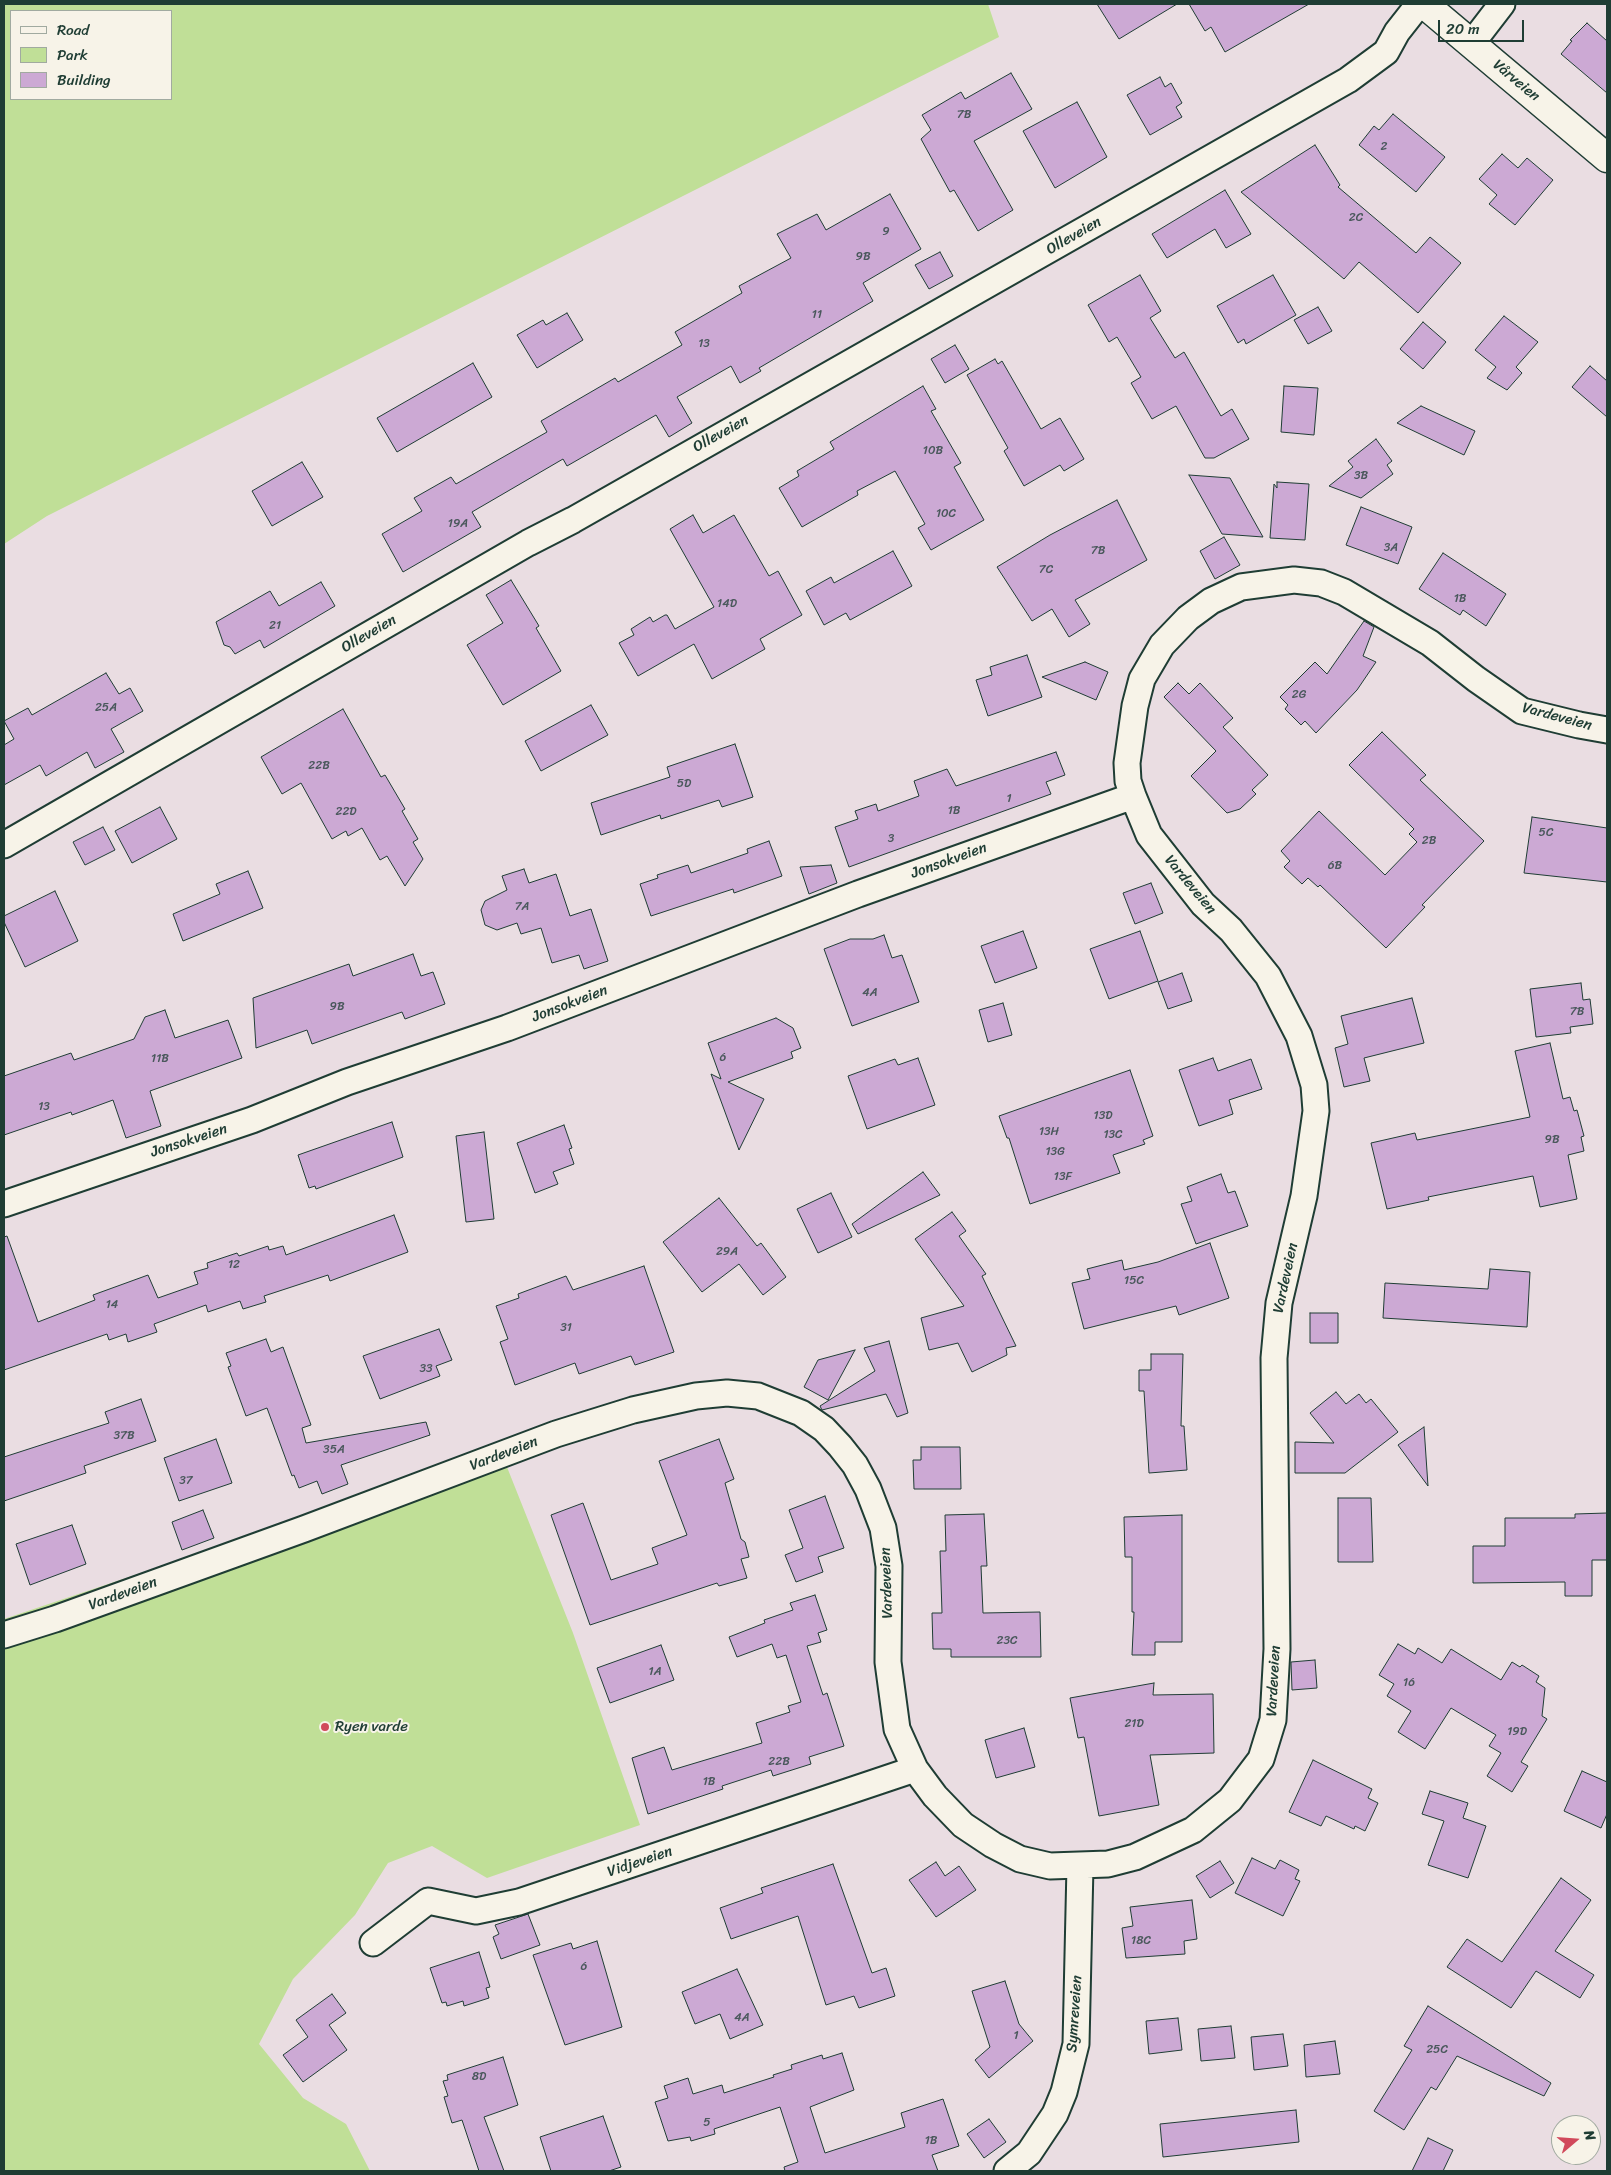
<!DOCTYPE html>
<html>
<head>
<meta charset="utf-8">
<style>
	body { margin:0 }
	#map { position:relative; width:1611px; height:2175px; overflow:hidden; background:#eadde2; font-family:Sriracha,sans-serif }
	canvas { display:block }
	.frame { position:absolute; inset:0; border:5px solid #1f3d34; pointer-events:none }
	.legend { position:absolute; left:10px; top:10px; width:162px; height:90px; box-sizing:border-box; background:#f7f3e8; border:1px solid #a1aaa0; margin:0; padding:6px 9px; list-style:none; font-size:15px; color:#1f3d34 }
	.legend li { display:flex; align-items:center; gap:10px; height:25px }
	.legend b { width:25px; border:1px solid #a1aaa0 }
	.north { position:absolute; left:1551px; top:2115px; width:50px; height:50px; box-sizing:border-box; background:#f7f3e8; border:1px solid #a1aaa0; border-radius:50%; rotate:72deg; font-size:14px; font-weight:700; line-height:20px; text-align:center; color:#1f3d34 }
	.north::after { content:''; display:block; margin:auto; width:18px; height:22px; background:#d1495b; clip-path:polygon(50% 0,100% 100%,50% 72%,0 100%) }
	.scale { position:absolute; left:1438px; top:20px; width:86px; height:22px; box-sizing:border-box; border:2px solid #1f3d34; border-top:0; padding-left:6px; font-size:15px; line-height:18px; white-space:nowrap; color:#1f3d34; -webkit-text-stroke:4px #f7f3e8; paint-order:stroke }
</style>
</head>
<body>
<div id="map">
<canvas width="1611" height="2175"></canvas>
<div class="frame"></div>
<ul class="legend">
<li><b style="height:6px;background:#f7f3e8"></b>Road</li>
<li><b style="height:14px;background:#c0df97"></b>Park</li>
<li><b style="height:14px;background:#cca9d4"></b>Building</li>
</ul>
<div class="north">N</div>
<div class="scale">20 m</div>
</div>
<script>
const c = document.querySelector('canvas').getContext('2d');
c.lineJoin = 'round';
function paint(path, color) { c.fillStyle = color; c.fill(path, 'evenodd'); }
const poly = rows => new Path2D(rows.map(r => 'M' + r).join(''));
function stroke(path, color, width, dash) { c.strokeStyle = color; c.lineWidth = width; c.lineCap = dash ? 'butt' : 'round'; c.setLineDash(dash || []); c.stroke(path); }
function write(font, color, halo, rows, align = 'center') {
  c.font = font + ' Sriracha,sans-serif'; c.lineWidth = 4; c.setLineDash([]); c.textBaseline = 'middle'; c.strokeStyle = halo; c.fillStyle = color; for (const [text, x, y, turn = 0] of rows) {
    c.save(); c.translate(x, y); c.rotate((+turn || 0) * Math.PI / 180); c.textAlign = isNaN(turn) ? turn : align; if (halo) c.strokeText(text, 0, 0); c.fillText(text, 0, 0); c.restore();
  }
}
const green = poly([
	[4,4,988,4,999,37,47,516,4,544],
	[11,11,171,11,171,99,11,99],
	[501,1452,573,1633,640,1825,487,1878,432,1846,388,1863,355,1915,293,1979,259,2044,303,2098,346,2124,370,2171,4,2171,4,1619]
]);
const building = poly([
	[1097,4,1177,4,1119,39,1097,4],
	[1189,4,1309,4,1225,52,1211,27,1205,31,1189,4],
	[1587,23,1607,41,1607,93,1561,54,1572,41,1570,40,1587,23],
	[1011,73,1032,109,974,141,1013,210,978,231,954,190,950,192,921,139,931,130,922,115,961,92,965,99,1011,73],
	[1160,77,1165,87,1171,83,1182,103,1176,107,1182,117,1150,135,1127,95,1160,77],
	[1077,102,1107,157,1055,188,1023,131,1077,102],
	[1393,114,1445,157,1416,192,1359,145,1374,126,1379,130,1393,114],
	[1315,145,1340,185,1338,187,1416,253,1430,237,1461,263,1418,313,1359,262,1344,279,1241,192,1315,145],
	[1502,154,1518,168,1527,158,1553,180,1515,225,1489,204,1497,195,1479,179,1502,154],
	[1225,190,1251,234,1226,248,1215,229,1167,258,1152,234,1225,190],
	[890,194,921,249,863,283,873,301,759,368,761,371,740,383,731,366,677,397,692,423,669,437,656,415,567,466,563,459,472,512,481,527,403,572,382,534,422,511,414,498,451,477,456,484,547,432,541,421,615,378,618,382,682,345,675,332,742,293,739,286,791,258,777,234,817,214,826,230,890,194],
	[940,252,953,276,929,289,915,265,940,252],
	[1140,275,1161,311,1150,318,1175,358,1184,352,1221,416,1232,409,1249,439,1214,458,1205,458,1176,406,1152,419,1131,383,1141,377,1117,337,1109,342,1088,305,1140,275],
	[1273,275,1296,315,1246,344,1244,339,1238,343,1217,306,1273,275],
	[1318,307,1332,331,1308,344,1294,320,1318,307],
	[567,313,583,340,537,368,517,335,543,320,546,325,567,313],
	[1504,316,1538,342,1516,367,1522,373,1507,390,1487,378,1496,367,1475,350,1504,316],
	[1423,322,1446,342,1423,369,1400,349,1423,322],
	[955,345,969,369,945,383,931,359,955,345],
	[995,359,998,364,1002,361,1041,429,1060,418,1084,459,1064,471,1060,465,1024,486,1004,451,1008,448,967,375,995,359],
	[473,363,492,397,397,452,377,418,473,363],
	[1590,366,1607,381,1607,417,1572,387,1590,366],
	[923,386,936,409,931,411,961,463,954,467,984,520,931,550,918,528,925,524,895,471,857,491,858,495,802,527,779,488,799,476,797,471,834,449,830,442,923,386],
	[1284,386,1318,388,1314,435,1281,432,1284,386],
	[1421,406,1475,431,1464,455,1397,423,1421,406],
	[1376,439,1392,461,1387,465,1393,474,1361,498,1329,486,1353,467,1348,461,1376,439],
	[302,462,323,497,272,526,252,491,302,462],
	[1189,475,1230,478,1263,537,1222,534,1189,475],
	[1277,482,1309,484,1305,540,1270,538,1274,484,1277,488,1277,482],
	[1117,500,1147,560,1075,600,1090,624,1069,637,1052,609,1032,621,997,567,1050,535,1117,500],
	[1361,507,1412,527,1398,564,1346,545,1361,507],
	[693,515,703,533,734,515,769,576,778,571,802,615,760,639,765,649,712,679,694,644,638,676,619,643,634,635,631,629,650,617,653,622,665,615,667,615,675,629,714,607,670,529,693,515],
	[1224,537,1240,565,1215,579,1200,551,1224,537],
	[893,551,912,586,850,620,846,613,824,625,806,591,831,577,834,583,893,551],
	[1443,553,1506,594,1486,626,1463,610,1460,615,1419,589,1443,553],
	[511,580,539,626,536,628,561,671,503,705,467,645,503,623,486,595,511,580],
	[321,582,335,606,264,648,260,640,235,654,230,647,224,645,216,622,270,591,279,606,321,582],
	[1364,621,1374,627,1363,656,1376,662,1357,690,1316,733,1305,721,1301,725,1285,709,1288,705,1280,697,1315,662,1327,674,1364,621],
	[1027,655,1042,697,988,716,976,680,992,675,990,667,1027,655],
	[1085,662,1108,672,1096,700,1042,677,1085,662],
	[106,673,119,694,130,688,143,711,111,729,124,752,95,768,87,752,46,776,40,765,4,785,4,745,14,739,4,721,28,708,32,715,106,673],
	[1178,683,1189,694,1200,683,1233,718,1223,727,1268,775,1252,790,1256,794,1240,809,1227,813,1191,776,1216,751,1164,697,1178,683],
	[591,705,608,735,541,771,525,741,591,705],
	[343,709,381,777,385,775,405,809,402,811,418,839,413,842,423,859,405,886,387,856,380,860,362,828,348,836,346,831,332,839,301,783,282,794,261,757,343,709],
	[1382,732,1426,775,1420,780,1484,841,1422,905,1425,907,1386,948,1320,885,1318,887,1308,878,1302,884,1284,867,1290,861,1281,851,1319,811,1385,875,1417,842,1409,834,1414,829,1349,765,1382,732],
	[735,744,753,797,722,807,719,800,661,819,660,815,601,835,591,803,670,777,667,767,735,744],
	[1056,752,1065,775,1046,782,1051,794,849,867,835,827,858,819,855,811,876,804,878,811,919,796,914,781,947,769,956,786,1056,752],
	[160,807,177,839,132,863,115,831,160,807],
	[1532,817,1607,828,1607,882,1524,873,1532,817],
	[103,827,115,850,85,865,73,842,103,827],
	[769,841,782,876,734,893,733,889,651,916,640,884,658,878,657,875,688,865,691,873,748,853,747,849,769,841],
	[831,865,837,883,809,894,800,867,831,865],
	[524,869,529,883,556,874,570,916,591,909,608,961,584,969,579,955,552,963,541,928,521,934,517,923,497,930,485,925,481,910,485,901,507,890,502,876,524,869],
	[248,871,263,908,183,941,173,914,220,894,216,884,248,871],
	[1151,883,1163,913,1135,924,1123,893,1151,883],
	[55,891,78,941,25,967,4,922,4,916,55,891],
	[1023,931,1037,968,995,983,981,946,1023,931],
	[1140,931,1158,981,1109,999,1090,949,1140,931],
	[884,935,892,958,902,955,919,1002,852,1026,824,949,850,939,873,939,884,935],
	[413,954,421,976,433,972,445,1004,405,1019,402,1012,312,1044,307,1030,256,1048,253,998,349,964,353,976,413,954],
	[1182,973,1192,1001,1168,1009,1158,982,1182,973],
	[1581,983,1583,1000,1590,999,1593,1024,1570,1027,1571,1033,1536,1037,1530,989,1581,983],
	[1412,998,1424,1043,1364,1058,1370,1081,1344,1087,1335,1048,1348,1044,1341,1016,1412,998],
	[1003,1003,1012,1035,988,1042,979,1010,1003,1003],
	[165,1010,175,1038,228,1020,242,1058,150,1091,161,1126,126,1138,113,1100,72,1115,71,1112,4,1135,4,1076,71,1053,74,1060,134,1039,145,1017,165,1010],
	[776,1018,793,1028,801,1048,791,1052,793,1058,728,1082,764,1099,739,1150,711,1074,721,1079,708,1043,776,1018],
	[1550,1043,1563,1099,1570,1097,1574,1111,1577,1110,1584,1136,1581,1137,1584,1151,1568,1155,1577,1199,1540,1207,1533,1176,1428,1197,1429,1200,1387,1209,1371,1143,1415,1133,1417,1140,1530,1117,1515,1051,1550,1043],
	[918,1058,935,1105,867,1129,848,1076,895,1059,898,1065,918,1058],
	[1213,1058,1218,1071,1251,1059,1262,1089,1229,1100,1233,1114,1199,1126,1179,1070,1213,1058],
	[1130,1070,1153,1136,1143,1140,1145,1144,1113,1155,1120,1173,1030,1204,1009,1138,1007,1138,999,1116,1130,1070],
	[392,1122,403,1157,316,1189,315,1186,309,1188,298,1155,392,1122],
	[564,1125,572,1148,569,1149,574,1164,553,1172,558,1184,535,1193,517,1143,564,1125],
	[484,1132,494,1219,466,1222,456,1136,484,1132],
	[923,1172,940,1195,858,1234,852,1224,923,1172],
	[1221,1174,1228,1193,1235,1191,1248,1226,1196,1244,1181,1204,1192,1201,1187,1187,1221,1174],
	[831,1193,852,1237,818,1253,797,1209,831,1193],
	[719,1198,757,1246,761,1243,786,1277,763,1295,739,1264,702,1292,663,1242,719,1198],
	[952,1212,966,1231,959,1236,986,1274,982,1276,1016,1346,1006,1348,1007,1355,972,1372,958,1343,929,1350,921,1318,964,1306,915,1239,952,1212],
	[394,1215,408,1252,330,1281,328,1275,264,1296,266,1302,243,1309,240,1301,208,1312,206,1305,154,1324,157,1332,128,1342,126,1334,109,1340,107,1334,4,1370,4,1237,7,1236,38,1322,95,1300,93,1295,148,1275,158,1298,198,1284,194,1272,208,1268,207,1263,237,1253,239,1256,268,1246,269,1250,283,1246,286,1255,394,1215],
	[1210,1243,1229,1298,1179,1315,1176,1306,1084,1329,1072,1283,1090,1279,1087,1269,1122,1260,1124,1270,1158,1262,1210,1243],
	[644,1266,674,1352,635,1365,631,1356,579,1374,575,1363,515,1385,500,1342,508,1339,496,1306,519,1298,518,1294,566,1276,573,1290,644,1266],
	[1490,1269,1530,1272,1527,1327,1383,1318,1385,1283,1488,1289,1490,1269],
	[1310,1313,1338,1313,1338,1343,1310,1343,1310,1313],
	[439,1329,452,1360,436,1366,440,1376,380,1399,363,1356,439,1329],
	[266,1339,271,1352,283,1347,311,1425,302,1428,306,1443,426,1422,430,1435,341,1465,348,1484,322,1494,317,1481,299,1488,294,1475,292,1476,267,1408,246,1416,228,1367,231,1366,226,1353,266,1339],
	[889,1341,908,1413,897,1417,886,1394,822,1410,820,1406,875,1371,864,1348,889,1341],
	[855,1350,828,1400,804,1387,818,1360,855,1350],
	[1151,1354,1183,1354,1181,1426,1184,1426,1187,1470,1149,1473,1144,1391,1139,1391,1139,1370,1151,1370,1151,1354],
	[1336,1392,1346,1404,1359,1394,1366,1403,1371,1399,1398,1432,1345,1473,1295,1473,1295,1442,1334,1443,1310,1413,1336,1392],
	[141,1399,156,1441,84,1466,86,1473,4,1501,4,1457,109,1423,105,1412,141,1399],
	[1424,1427,1428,1486,1398,1445,1424,1427],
	[216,1439,232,1483,179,1501,164,1458,216,1439],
	[719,1439,734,1479,725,1483,741,1539,745,1542,749,1557,741,1559,747,1578,719,1586,717,1583,590,1625,551,1515,583,1503,611,1580,658,1564,652,1548,687,1535,659,1461,719,1439],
	[921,1447,960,1447,961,1489,914,1489,913,1460,921,1460,921,1447],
	[825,1496,844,1548,818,1557,823,1572,796,1582,785,1555,803,1548,789,1510,825,1496],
	[1338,1498,1371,1498,1373,1562,1338,1562,1338,1498],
	[203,1510,214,1538,182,1550,172,1522,203,1510],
	[1607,1513,1607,1560,1592,1560,1592,1596,1565,1596,1565,1582,1473,1583,1473,1546,1505,1546,1505,1518,1575,1518,1575,1514,1607,1513],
	[984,1514,987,1566,981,1566,983,1613,1040,1612,1041,1657,951,1657,951,1649,933,1649,932,1613,942,1613,940,1551,946,1551,945,1515,984,1514],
	[1182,1515,1182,1642,1155,1642,1155,1655,1132,1655,1134,1612,1132,1612,1132,1557,1125,1557,1124,1517,1182,1515],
	[72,1525,86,1564,30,1585,16,1544,72,1525],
	[815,1595,827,1630,818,1633,821,1642,807,1646,823,1695,827,1693,844,1746,809,1757,811,1764,773,1776,771,1770,722,1786,723,1789,648,1814,632,1758,664,1747,672,1770,762,1743,756,1723,790,1712,788,1706,801,1702,786,1655,777,1658,772,1644,737,1657,729,1637,765,1623,764,1620,793,1610,790,1603,815,1595],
	[1398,1644,1415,1654,1418,1648,1442,1663,1451,1649,1501,1680,1512,1662,1520,1667,1522,1665,1539,1676,1536,1682,1545,1688,1542,1716,1547,1719,1521,1762,1528,1766,1512,1792,1487,1776,1501,1753,1489,1746,1496,1735,1451,1708,1425,1749,1398,1732,1411,1711,1387,1696,1394,1684,1379,1675,1398,1644],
	[661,1645,674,1680,610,1703,597,1668,661,1645],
	[1315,1660,1317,1688,1292,1690,1291,1662,1315,1660],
	[1154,1683,1153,1695,1213,1694,1214,1753,1150,1755,1159,1805,1099,1816,1084,1737,1078,1738,1070,1698,1154,1683],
	[1024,1728,1035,1767,996,1778,985,1740,1024,1728],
	[1313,1760,1372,1789,1368,1798,1378,1803,1365,1831,1355,1826,1354,1829,1326,1816,1321,1826,1289,1812,1313,1760],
	[1582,1771,1607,1782,1607,1814,1601,1828,1564,1811,1582,1771],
	[1430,1791,1468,1803,1463,1818,1486,1826,1468,1878,1428,1865,1444,1821,1422,1814,1430,1791],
	[1252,1858,1275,1869,1280,1860,1299,1870,1295,1879,1300,1881,1283,1916,1235,1893,1252,1858],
	[1220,1861,1234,1883,1210,1898,1196,1876,1220,1861],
	[936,1862,945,1876,959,1866,976,1890,936,1917,909,1880,936,1862],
	[833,1864,872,1973,886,1968,895,1996,859,2008,854,1996,826,2005,798,1916,731,1939,720,1908,763,1893,761,1888,833,1864],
	[1561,1878,1591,1900,1555,1951,1594,1975,1580,1998,1536,1971,1511,2008,1447,1967,1467,1939,1502,1962,1561,1878],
	[1192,1900,1197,1939,1184,1941,1185,1954,1126,1958,1122,1928,1133,1926,1130,1907,1192,1900],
	[528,1914,540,1945,501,1959,493,1937,499,1934,495,1925,528,1914],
	[597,1941,622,2027,565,2045,533,1955,571,1943,573,1949,597,1941],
	[479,1952,490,1987,486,1988,489,1998,464,2006,463,2001,447,2006,446,2002,442,2003,430,1968,479,1952],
	[737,1969,763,2025,730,2039,720,2014,695,2024,682,1992,737,1969],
	[1005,1981,1019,2024,1033,2041,989,2078,975,2060,990,2047,972,1991,1005,1981],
	[332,1994,346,2013,329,2025,347,2050,303,2082,283,2055,308,2037,296,2020,332,1994],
	[1428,2006,1551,2083,1544,2096,1457,2056,1436,2090,1431,2087,1404,2130,1374,2111,1412,2050,1404,2046,1428,2006],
	[1178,2018,1182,2050,1149,2054,1146,2021,1178,2018],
	[1231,2026,1235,2058,1201,2061,1198,2029,1231,2026],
	[1283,2034,1288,2066,1254,2070,1251,2037,1283,2034],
	[1335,2041,1340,2074,1306,2077,1304,2045,1335,2041],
	[842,2053,854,2090,810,2107,825,2153,905,2127,901,2113,943,2099,959,2146,932,2155,938,2171,785,2171,784,2167,798,2162,780,2107,714,2129,715,2134,691,2141,690,2137,668,2141,655,2102,668,2098,664,2086,688,2078,693,2094,722,2085,724,2093,774,2077,773,2075,792,2069,791,2065,822,2055,823,2059,842,2053],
	[503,2057,518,2105,484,2117,504,2171,479,2171,462,2120,452,2123,444,2097,448,2096,443,2081,448,2080,447,2075,503,2057],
	[1296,2110,1299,2142,1163,2157,1160,2124,1296,2110],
	[603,2116,621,2167,609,2171,551,2171,540,2137,603,2116],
	[989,2119,1006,2142,984,2158,967,2134,989,2119],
	[1428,2138,1453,2150,1443,2171,1412,2171,1428,2138]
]);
const street = poly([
	[1472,43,1502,4],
	[4,845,528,543,573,520,1348,80,1386,52,1397,32,1419,4],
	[4,1204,252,1120,347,1082,507,1028,858,894,1133,796],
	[4,1635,55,1619,304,1529,556,1434,633,1410,696,1396,727,1393,758,1396,801,1413,824,1429,840,1446,855,1465,868,1489,883,1528,889,1566,888,1662,897,1729,915,1769,935,1796,963,1825,993,1845,1020,1859,1050,1866,1108,1864,1135,1857,1193,1830,1230,1800,1261,1759,1273,1720,1277,1649,1274,1358,1279,1303,1304,1196,1316,1111,1314,1085,1299,1036,1268,976,1231,930,1203,904,1149,835,1133,796,1128,781,1127,763,1135,706,1142,679,1162,645,1188,618,1211,601,1241,587,1294,580,1321,583,1344,592,1430,643,1476,679,1522,711,1579,725,1607,730],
	[373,1943,428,1901,476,1911,519,1902,915,1769],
	[1007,2171,1029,2153,1055,2114,1064,2092,1076,2044,1080,1866]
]);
const secondary = poly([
	[1424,4,1607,158]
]);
const markers = [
	[325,1727,5,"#d1495b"]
];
const numberNames = [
	["7B",964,115],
	["2",1384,147],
	["2C",1356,218],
	["9",886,232],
	["9B",863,257],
	["11",817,315],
	["13",704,344],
	["10B",933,451],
	["3B",1361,476],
	["10C",946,514],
	["19A",458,524],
	["3A",1391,548],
	["7B",1098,551],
	["7C",1046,570],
	["1B",1460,599],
	["14D",727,604],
	["21",275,626],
	["2G",1299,695],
	["25A",106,708],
	["22B",319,766],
	["5D",684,784],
	["1",1009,799],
	["1B",954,811],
	["22D",346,812],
	["5C",1546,833],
	["3",891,839],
	["2B",1429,841],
	["6B",1335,866],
	["7A",522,907],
	["4A",870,993],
	["9B",337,1007],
	["7B",1577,1012],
	["6",723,1058],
	["11B",160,1059],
	["13",44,1107],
	["13D",1103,1116],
	["13H",1049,1132],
	["13C",1113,1135],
	["9B",1552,1140],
	["13G",1055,1152],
	["13F",1063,1177],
	["29A",727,1252],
	["12",234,1265],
	["15C",1134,1281],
	["14",112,1305],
	["31",566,1328],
	["33",426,1369],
	["37B",124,1436],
	["35A",334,1450],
	["37",186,1481],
	["23C",1007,1641],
	["1A",655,1672],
	["16",1409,1683],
	["21D",1134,1724],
	["19D",1517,1732],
	["22B",779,1762],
	["1B",709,1782],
	["18C",1141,1941],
	["6",584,1967],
	["4A",742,2018],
	["1",1016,2036],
	["25C",1437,2050],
	["8D",479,2077],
	["5",707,2123],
	["1B",931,2141]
];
const streetNames = [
	["Vårveien",1516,81,40],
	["Olleveien",1074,236,-30],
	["Olleveien",721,434,-29],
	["Olleveien",369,634,-30],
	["Vardeveien",1557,717,15],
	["Jonsokveien",949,861,-20],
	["Vardeveien",1190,885,50],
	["Jonsokveien",570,1004,-21],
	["Jonsokveien",189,1141,-18],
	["Vardeveien",1286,1278,-78],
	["Vardeveien",504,1454,-21],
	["Vardeveien",887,1583,-92],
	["Vardeveien",123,1594,-20],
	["Vardeveien",1274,1681,-87],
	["Vidjeveien",640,1862,-19],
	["Symreveien",1075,2014,-86]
];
const poiNames = [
	["Ryen varde",335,1727]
];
paint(green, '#c0df97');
paint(building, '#cca9d4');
stroke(building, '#1f3d34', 1);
stroke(street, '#1f3d34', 29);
stroke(secondary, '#1f3d34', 31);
stroke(street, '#f7f3e8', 25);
stroke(secondary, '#f7f3e8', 28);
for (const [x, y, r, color] of markers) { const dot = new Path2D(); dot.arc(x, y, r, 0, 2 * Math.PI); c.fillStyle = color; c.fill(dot); stroke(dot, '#f7f3e8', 2); }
write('12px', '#4a585c', null, numberNames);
write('15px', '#1f3d34', '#f7f3e8', streetNames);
write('15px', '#1f3d34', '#f7f3e8', poiNames, 'left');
</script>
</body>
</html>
